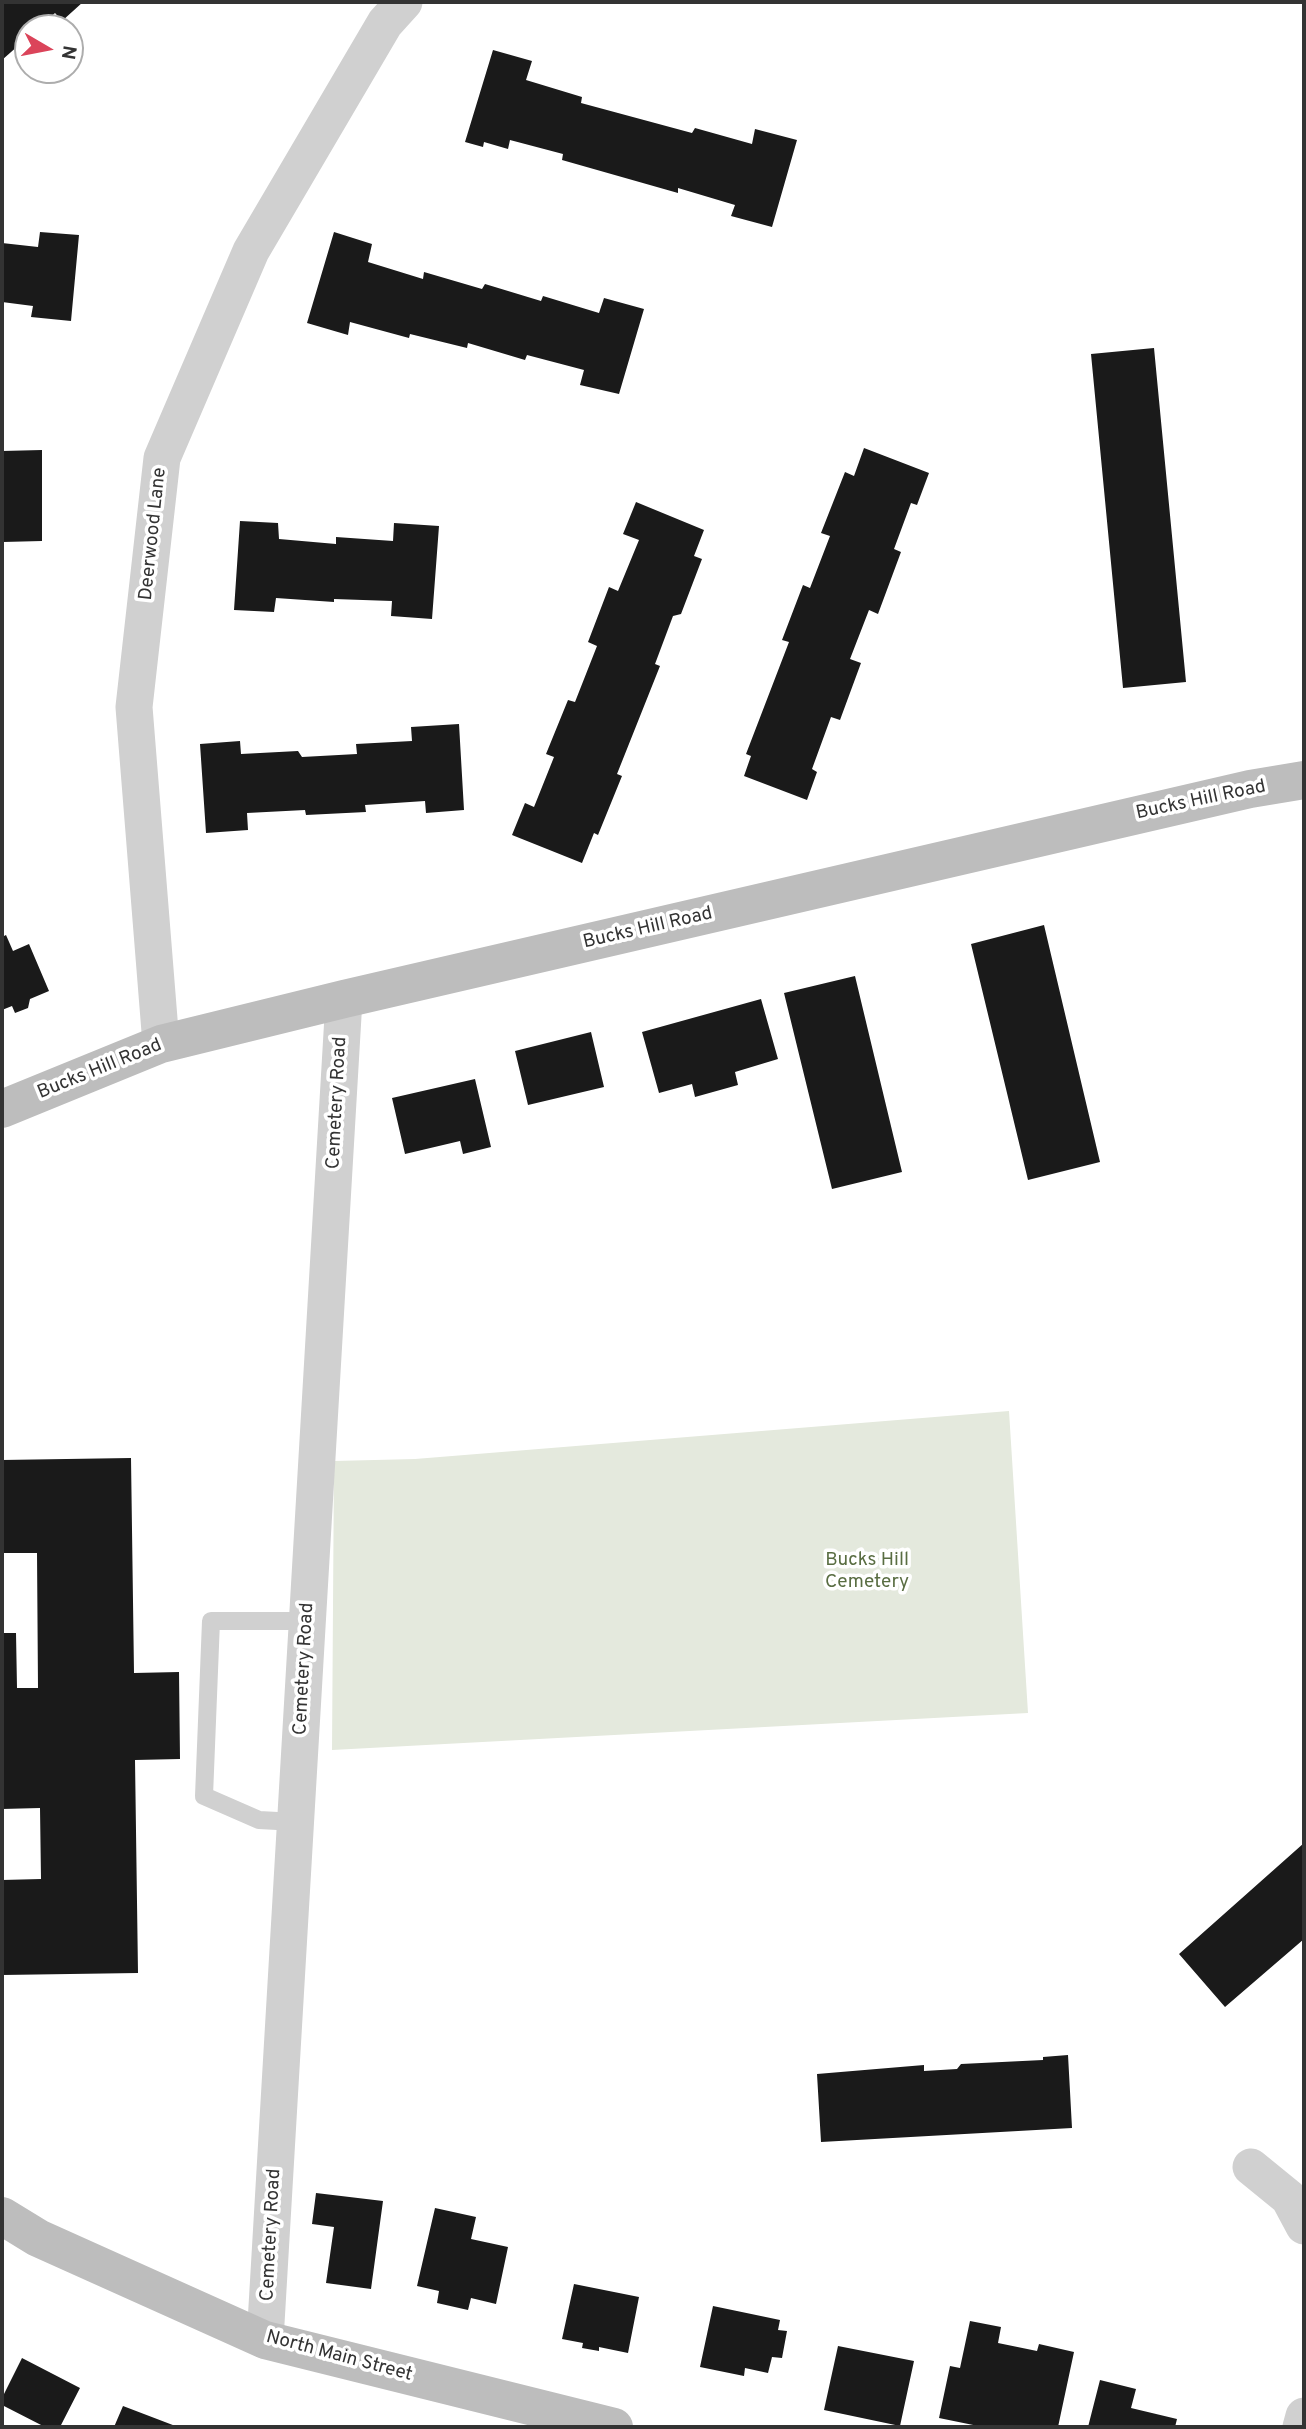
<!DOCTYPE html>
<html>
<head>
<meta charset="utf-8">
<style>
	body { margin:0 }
	#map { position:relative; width:1306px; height:2429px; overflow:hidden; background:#fff; font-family:Overpass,sans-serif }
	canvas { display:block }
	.frame { position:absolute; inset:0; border:4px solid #333; pointer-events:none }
	.north { position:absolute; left:14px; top:14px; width:70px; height:70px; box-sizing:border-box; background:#fff; border:2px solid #adadad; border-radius:50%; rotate:100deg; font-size:19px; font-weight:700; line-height:28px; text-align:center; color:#333 }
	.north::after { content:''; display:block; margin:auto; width:24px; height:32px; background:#db445a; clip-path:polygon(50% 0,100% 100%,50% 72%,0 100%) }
</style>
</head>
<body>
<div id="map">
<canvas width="1306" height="2429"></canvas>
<div class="frame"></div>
<div class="north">N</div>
</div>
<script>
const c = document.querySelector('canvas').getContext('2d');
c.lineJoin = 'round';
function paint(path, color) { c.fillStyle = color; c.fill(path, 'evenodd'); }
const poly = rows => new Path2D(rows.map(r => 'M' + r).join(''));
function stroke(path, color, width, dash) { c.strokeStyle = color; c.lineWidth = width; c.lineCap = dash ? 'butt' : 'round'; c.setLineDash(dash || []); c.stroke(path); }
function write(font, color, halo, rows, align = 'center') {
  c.font = font + ' Overpass,sans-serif'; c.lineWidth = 7; c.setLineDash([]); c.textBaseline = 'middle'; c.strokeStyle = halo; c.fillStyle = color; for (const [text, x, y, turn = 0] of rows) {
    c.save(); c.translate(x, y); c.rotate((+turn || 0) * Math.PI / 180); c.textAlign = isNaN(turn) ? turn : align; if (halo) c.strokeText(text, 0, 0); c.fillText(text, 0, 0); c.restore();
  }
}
const green = poly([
	[1009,1411,1028,1713,332,1750,334,1461,415,1459]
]);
const building = poly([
	[2,2,83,2,62,21,55,13,39,28,28,28,28,37,2,60],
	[493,50,532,61,526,80,582,97,581,103,692,133,695,128,752,144,755,129,797,140,772,227,731,216,735,205,678,188,678,193,562,160,563,154,510,140,508,149,484,142,483,147,465,142],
	[40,232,79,235,71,321,31,317,33,306,2,302,2,243,38,247],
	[334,232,372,244,368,262,423,279,424,272,482,289,485,284,541,301,543,296,599,313,604,298,644,309,619,394,580,385,584,370,527,355,525,360,468,343,467,348,410,334,409,338,350,322,348,335,307,323],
	[1154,348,1186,682,1123,688,1091,354],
	[864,448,929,473,917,505,911,503,894,549,901,552,878,614,869,610,850,659,861,663,840,720,831,717,812,769,817,772,807,800,744,776,751,756,746,754,789,642,782,640,803,585,810,588,830,536,821,533,845,472,854,476],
	[42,450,42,541,3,542,2,451],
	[636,502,704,530,694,556,702,559,681,614,673,616,655,664,660,666,617,774,622,776,598,835,594,833,582,863,512,835,525,803,534,807,554,757,546,754,568,700,575,702,597,646,588,642,609,587,618,591,639,540,623,534],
	[240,521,278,523,279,539,336,544,336,537,393,541,394,523,439,526,432,619,391,616,392,601,334,599,334,602,276,598,274,612,234,610],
	[459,724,464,810,426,813,425,801,365,805,366,812,306,815,305,810,247,813,248,830,206,833,200,744,240,741,241,754,298,751,302,757,357,754,356,744,412,741,411,727],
	[1044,925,1100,1162,1028,1180,971,944],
	[6,935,13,951,29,944,49,991,30,999,28,1008,15,1013,12,1006,2,1010,2,937],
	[855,976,902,1172,832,1189,784,993],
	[761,999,778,1059,735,1072,738,1085,695,1097,692,1084,659,1093,642,1032],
	[591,1032,604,1087,528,1105,515,1051],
	[475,1079,491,1147,463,1154,460,1141,405,1154,392,1098],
	[131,1458,134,1673,179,1672,180,1759,135,1760,138,1973,2,1975,2,1880,41,1879,40,1808,2,1809,2,1633,16,1633,17,1688,38,1688,37,1553,2,1553,2,1460],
	[1304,1843,1304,1939,1225,2007,1179,1954],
	[1068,2055,1072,2128,821,2142,817,2074,924,2065,924,2071,957,2069,961,2064,1043,2060,1043,2057],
	[316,2193,383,2201,371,2289,326,2283,334,2227,312,2224],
	[435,2208,476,2217,471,2239,508,2247,496,2304,471,2298,468,2310,437,2303,439,2291,417,2286],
	[574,2284,639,2297,628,2353,599,2347,599,2351,582,2348,583,2343,562,2339],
	[713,2306,780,2320,778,2330,787,2331,782,2358,772,2357,768,2373,745,2368,744,2376,700,2367],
	[970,2321,1001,2327,998,2343,1037,2351,1039,2344,1074,2352,1058,2427,983,2427,939,2418,950,2366,960,2368],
	[838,2346,914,2361,900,2426,824,2410],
	[22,2358,80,2388,60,2427,45,2427,2,2405,2,2398],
	[1100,2380,1136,2389,1131,2408,1177,2419,1175,2427,1088,2427],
	[123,2406,178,2427,114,2427]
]);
const lane = poly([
	[296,1822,259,1820,204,1796,211,1621,307,1621]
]);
const street = poly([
	[161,1044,134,707,162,458,251,251,385,23,404,2],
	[1251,2167,1289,2198,1304,2226],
	[265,2340,344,999],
	[1301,2427,1304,2416]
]);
const secondary = poly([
	[2,1109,161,1044,344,999,1073,830,1250,789,1304,780],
	[2,2216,38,2238,265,2340,614,2427]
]);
const streetNames = [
	["Deerwood Lane",154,534,-84],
	["Bucks Hill Road",1201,801,-12],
	["Bucks Hill Road",648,929,-13],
	["Bucks Hill Road",100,1070,-22],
	["Cemetery Road",338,1103,-87],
	["Cemetery Road",305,1669,-87],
	["Cemetery Road",272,2235,-87],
	["North Main Street",339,2357,15]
];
const parkNames = [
	["Bucks Hill",867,1561],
	["Cemetery",867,1583]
];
paint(green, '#e4e9dd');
paint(building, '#1a1a1a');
stroke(lane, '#d0d0d0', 18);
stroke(street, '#d0d0d0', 37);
stroke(secondary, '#bdbdbd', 38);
write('19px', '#333', '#fff', streetNames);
write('19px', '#596d42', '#fff', parkNames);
</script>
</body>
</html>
